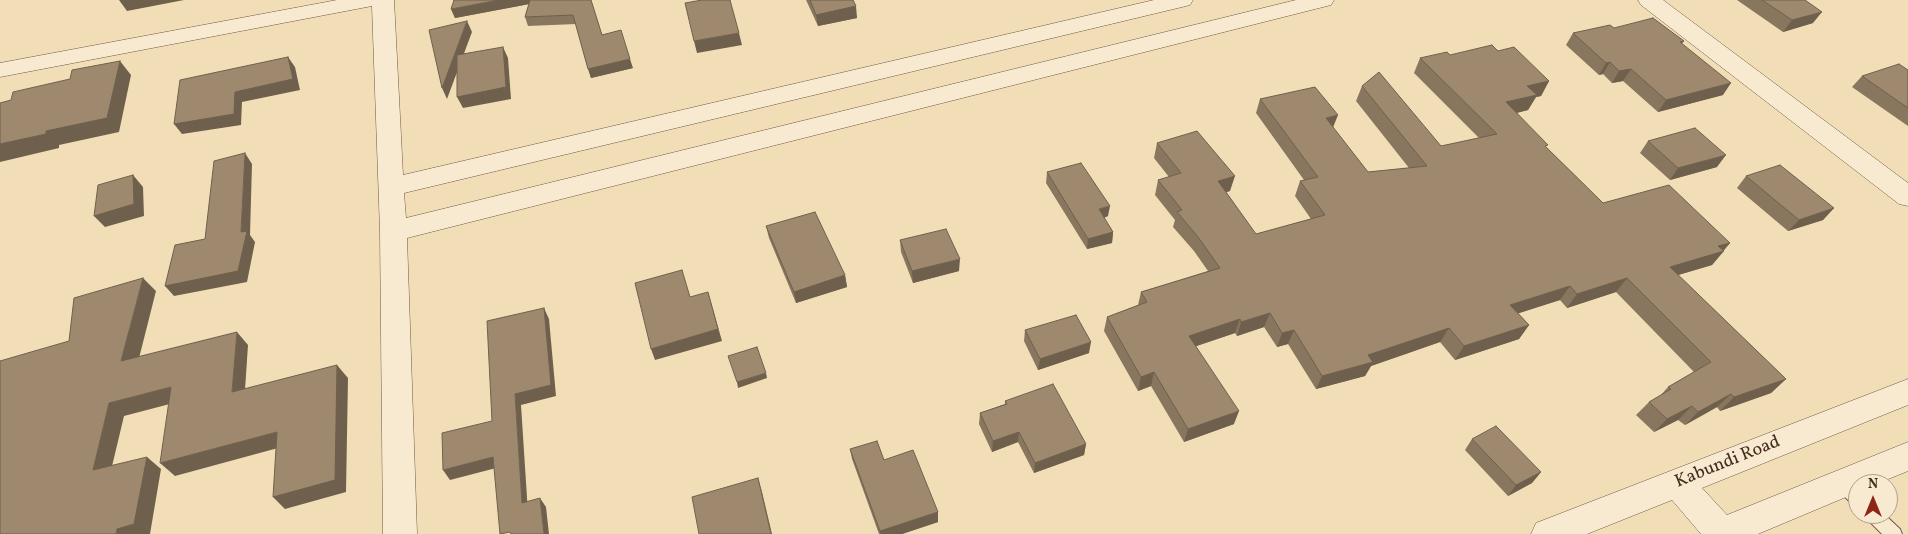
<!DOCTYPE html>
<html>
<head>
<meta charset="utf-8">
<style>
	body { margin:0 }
	#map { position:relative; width:1908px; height:534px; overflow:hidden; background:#f2deb6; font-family:Vollkorn,serif }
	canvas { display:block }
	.north { position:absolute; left:1848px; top:474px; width:50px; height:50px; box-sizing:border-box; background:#f7ead0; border:1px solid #af9e8a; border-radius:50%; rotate:0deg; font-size:14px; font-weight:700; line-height:20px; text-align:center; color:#442c20 }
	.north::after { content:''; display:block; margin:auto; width:18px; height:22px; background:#8f2418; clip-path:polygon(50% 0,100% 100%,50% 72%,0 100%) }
</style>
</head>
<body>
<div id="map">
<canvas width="1908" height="534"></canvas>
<div class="north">N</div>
</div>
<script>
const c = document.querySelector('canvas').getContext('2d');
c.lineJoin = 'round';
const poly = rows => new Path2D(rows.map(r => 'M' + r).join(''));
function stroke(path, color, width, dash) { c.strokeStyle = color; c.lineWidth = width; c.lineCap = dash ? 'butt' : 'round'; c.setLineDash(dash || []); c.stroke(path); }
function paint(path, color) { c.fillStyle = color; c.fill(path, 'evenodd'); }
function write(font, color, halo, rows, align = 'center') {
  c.font = font + ' Vollkorn,serif'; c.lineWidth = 5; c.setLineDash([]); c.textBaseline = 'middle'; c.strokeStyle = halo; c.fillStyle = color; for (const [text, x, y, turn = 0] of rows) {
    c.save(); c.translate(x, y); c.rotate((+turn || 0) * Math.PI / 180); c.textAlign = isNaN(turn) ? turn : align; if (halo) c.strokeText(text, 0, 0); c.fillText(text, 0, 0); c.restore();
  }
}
const lane = poly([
	[1842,476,1848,478,1858,488,1858,506,1852,504,1836,488,1834,483,1836,478,1842,476],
	[1865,514,1884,514,1900,529,1902,534,1882,534,1867,519,1865,514]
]);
const street = poly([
	[337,0,394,0,403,175,1154,0,1193,0,1190,5,1182,7,404,193,406,218,1296,0,1334,0,1331,5,407,238,417,534,383,534,380,231,372,6,0,77,0,63,337,0],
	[1638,0,1663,0,1908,183,1908,206,1899,204,1641,5,1638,0],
	[1908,379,1908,405,1702,488,1727,515,1908,442,1908,471,1876,484,1858,484,1858,492,1758,534,1701,534,1672,500,1587,534,1531,534,1536,523,1908,379]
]);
const wall = poly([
	[591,0,602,35,633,68,591,78,576,24,528,26,525,17,529,4,455,18,451,9],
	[806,0,853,0,857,18,818,26],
	[1737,0,1805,0,1813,23,1783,32],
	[1614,28,1684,41,1682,44,1723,95,1658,112,1623,81,1612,83,1603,74,1599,75,1566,45,1573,33],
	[1498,51,1549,81,1541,96,1536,97,1528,110,1517,113,1546,147,1603,203,1730,243,1712,265,1678,275,1786,379,1771,393,1720,411,1717,407,1685,425,1678,420,1654,432,1636,415,1649,402,1660,396,1668,387,1694,372,1616,292,1567,308,1560,300,1518,313,1529,325,1519,339,1455,360,1440,342,1371,366,1365,376,1316,389,1288,344,1277,347,1264,327,1237,336,1235,333,1196,346,1234,424,1184,442,1151,386,1138,391,1104,331,1107,317,1138,305,1141,292,1208,271,1194,251,1173,227,1175,220,1155,195,1158,180,1169,177,1154,158,1157,143,1230,191,1226,192,1256,234,1311,219,1295,196,1300,181,1304,180,1256,113,1260,99,1333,128,1368,172,1409,168,1356,101,1362,86,1441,146,1479,138,1414,73,1420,58],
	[1908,70,1908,126,1852,87,1862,76],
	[1648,141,1717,167,1670,180,1640,153],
	[1047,172,1108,216,1104,218,1113,232,1112,243,1087,249,1046,183],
	[1746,176,1834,208,1823,220,1788,231,1737,188],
	[766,226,845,275,847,287,796,303,769,238],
	[900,240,959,271,913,283,901,252],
	[1025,330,1089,353,1038,370,1024,341],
	[1005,401,1086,444,1084,455,1034,473,1018,442,992,452,979,424,980,413,1005,404],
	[1472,439,1541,472,1532,483,1508,496,1465,450],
	[850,449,884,460,938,512,938,522,902,534,879,534,852,459]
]);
const shadedWall = poly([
	[119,0,184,0,127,11],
	[499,0,534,0,535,3,455,18,451,9],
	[856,6,857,18,818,26,816,15],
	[1822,12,1813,23,1783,32,1792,20],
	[467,21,472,32,447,99,442,88],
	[739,33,742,45,697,53,694,41],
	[503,47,508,58,511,99,463,108,457,97],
	[288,57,295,67,300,90,242,102,241,125,182,134,174,124,235,92],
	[630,59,633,68,591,78,588,69],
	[120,61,131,75,119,132,59,145,59,148,0,162,0,144,46,131],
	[1610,62,1603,74,1599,75,1606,63],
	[1631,69,1623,81,1612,83,1619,71],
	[1549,81,1541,96,1536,97,1528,110,1499,117,1506,102,1527,86],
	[1731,83,1723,95,1658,112,1666,100],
	[1338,115,1332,130,1326,118],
	[245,153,252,164,250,235,255,242,247,282,174,296,165,286,241,232],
	[1726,155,1717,167,1670,180,1678,168],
	[133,175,143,187,144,216,105,227,94,216],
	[1235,176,1230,191,1214,196,1218,181],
	[1110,206,1108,216,1097,220,1099,209],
	[1834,208,1823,220,1788,231,1799,220],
	[1113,232,1112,243,1087,249,1088,239],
	[1730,243,1722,252,1724,251,1712,265,1658,281,1670,267,1718,246],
	[960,259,959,271,913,283,912,271],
	[845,275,847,287,796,303,794,292],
	[143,278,156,291,135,374,121,361],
	[1627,278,1616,292,1567,308,1577,294],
	[1570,286,1560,300,1501,319,1510,305],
	[708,292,722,341,655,360,651,349],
	[544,308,549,319,556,396,521,405,528,513,522,503,515,394],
	[1270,313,1264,327,1237,336,1241,322],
	[1240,319,1235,333,1185,350,1189,336],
	[1529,325,1519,339,1455,360,1464,346],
	[1449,328,1440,342,1371,366,1365,376,1316,389,1322,376,1368,355],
	[1294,330,1288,344,1277,347,1282,333],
	[237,332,248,345,244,405,232,392],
	[1091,342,1089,353,1038,370,1040,359],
	[337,365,348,378,346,492,285,509,273,497],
	[1154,372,1151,386,1138,391,1141,377],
	[766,373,767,378,738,388,737,382],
	[1786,379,1771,393,1720,411,1734,397],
	[171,387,185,400,124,416,108,483,93,470,109,403],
	[1731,394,1717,407,1685,425,1698,412],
	[1692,406,1678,420,1654,432,1667,419],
	[1239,411,1234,424,1184,442,1188,429],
	[277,432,289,445,175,476,160,463],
	[1019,432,1018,442,992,452,993,441],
	[1086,444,1084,455,1034,473,1035,463],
	[147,457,161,469,150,534,116,534,117,529],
	[493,457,500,467,450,480,443,470],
	[1541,472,1532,483,1508,496,1516,485],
	[758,478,762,492,772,534,771,534],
	[540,498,546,507,549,534,544,534],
	[938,512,938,522,902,534,880,534,880,531]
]);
const building = poly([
	[454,0,499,0,451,9,454,0],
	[530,0,591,0,602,35,621,30,630,59,588,69,573,15,525,17,530,0],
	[702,0,730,0,739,33,694,41,685,3,702,0],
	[810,0,853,0,856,6,816,15,810,0],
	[1762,0,1805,0,1822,12,1792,20,1762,0],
	[1653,18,1684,41,1680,42,1731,83,1666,100,1631,69,1619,71,1610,62,1606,63,1573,33,1610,25,1614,28,1653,18],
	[467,21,442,88,429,30,467,21],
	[1492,45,1498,51,1514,47,1549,81,1527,86,1537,95,1506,102,1548,145,1545,146,1603,203,1669,185,1730,243,1718,246,1724,251,1670,267,1786,379,1734,397,1731,394,1698,412,1692,406,1667,419,1649,402,1671,389,1668,387,1711,362,1627,278,1577,294,1570,286,1510,305,1529,325,1464,346,1449,328,1368,355,1373,362,1322,376,1294,330,1282,333,1270,313,1241,322,1240,319,1189,336,1239,411,1188,429,1154,372,1141,377,1107,317,1147,302,1141,292,1220,268,1198,237,1177,212,1182,210,1158,180,1181,173,1157,143,1197,131,1235,176,1218,181,1256,234,1325,215,1300,181,1318,177,1260,99,1315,87,1338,115,1326,118,1368,172,1427,166,1362,86,1379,72,1441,146,1497,134,1420,58,1447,52,1450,55,1492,45],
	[503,47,506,87,457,97,457,55,503,47],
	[288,57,293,79,235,92,234,114,174,124,180,80,288,57],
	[120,61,107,118,46,131,46,134,0,144,0,103,11,100,13,92,70,79,72,70,120,61],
	[1899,64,1908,70,1908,108,1862,76,1899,64],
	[1695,128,1726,155,1678,168,1648,141,1695,128],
	[245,153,241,232,247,231,238,271,165,286,175,245,205,239,214,161,245,153],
	[1081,163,1110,206,1099,209,1113,232,1088,239,1047,172,1081,163],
	[1780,165,1834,208,1799,220,1746,176,1780,165],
	[133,175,134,204,94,216,98,185,133,175],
	[815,212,845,275,794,292,766,226,815,212],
	[946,229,960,259,912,271,900,240,946,229],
	[682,270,690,297,708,292,718,329,651,349,635,283,682,270],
	[143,278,121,361,237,332,232,392,337,365,335,480,273,497,277,432,160,463,171,387,109,403,93,470,147,457,134,524,117,529,116,534,0,534,0,361,69,341,74,298,143,278],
	[544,308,551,385,515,394,522,503,540,498,544,534,511,534,510,532,500,534,493,457,443,470,442,433,492,421,487,321,544,308],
	[1076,315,1091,342,1040,359,1025,330,1076,315],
	[757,347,766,373,737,382,728,356,757,347],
	[1053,384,1086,444,1035,463,1019,432,993,441,980,413,1007,404,1005,401,1053,384],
	[1496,426,1541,472,1516,485,1472,439,1496,426],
	[877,441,884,460,913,450,938,512,880,531,850,449,877,441],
	[758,478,771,534,699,534,692,497,758,478]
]);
const streetNames = [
	["Kabundi Road",1728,463,-22]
];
stroke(lane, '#705846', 2);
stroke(street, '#705846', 1);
paint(lane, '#f7ead0');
paint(street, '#f7ead0');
paint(wall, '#88765f');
paint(shadedWall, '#6f604d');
paint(building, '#9e896e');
stroke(building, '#6f604d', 1);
write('18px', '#442c20', '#f7ead0', streetNames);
</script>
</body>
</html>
